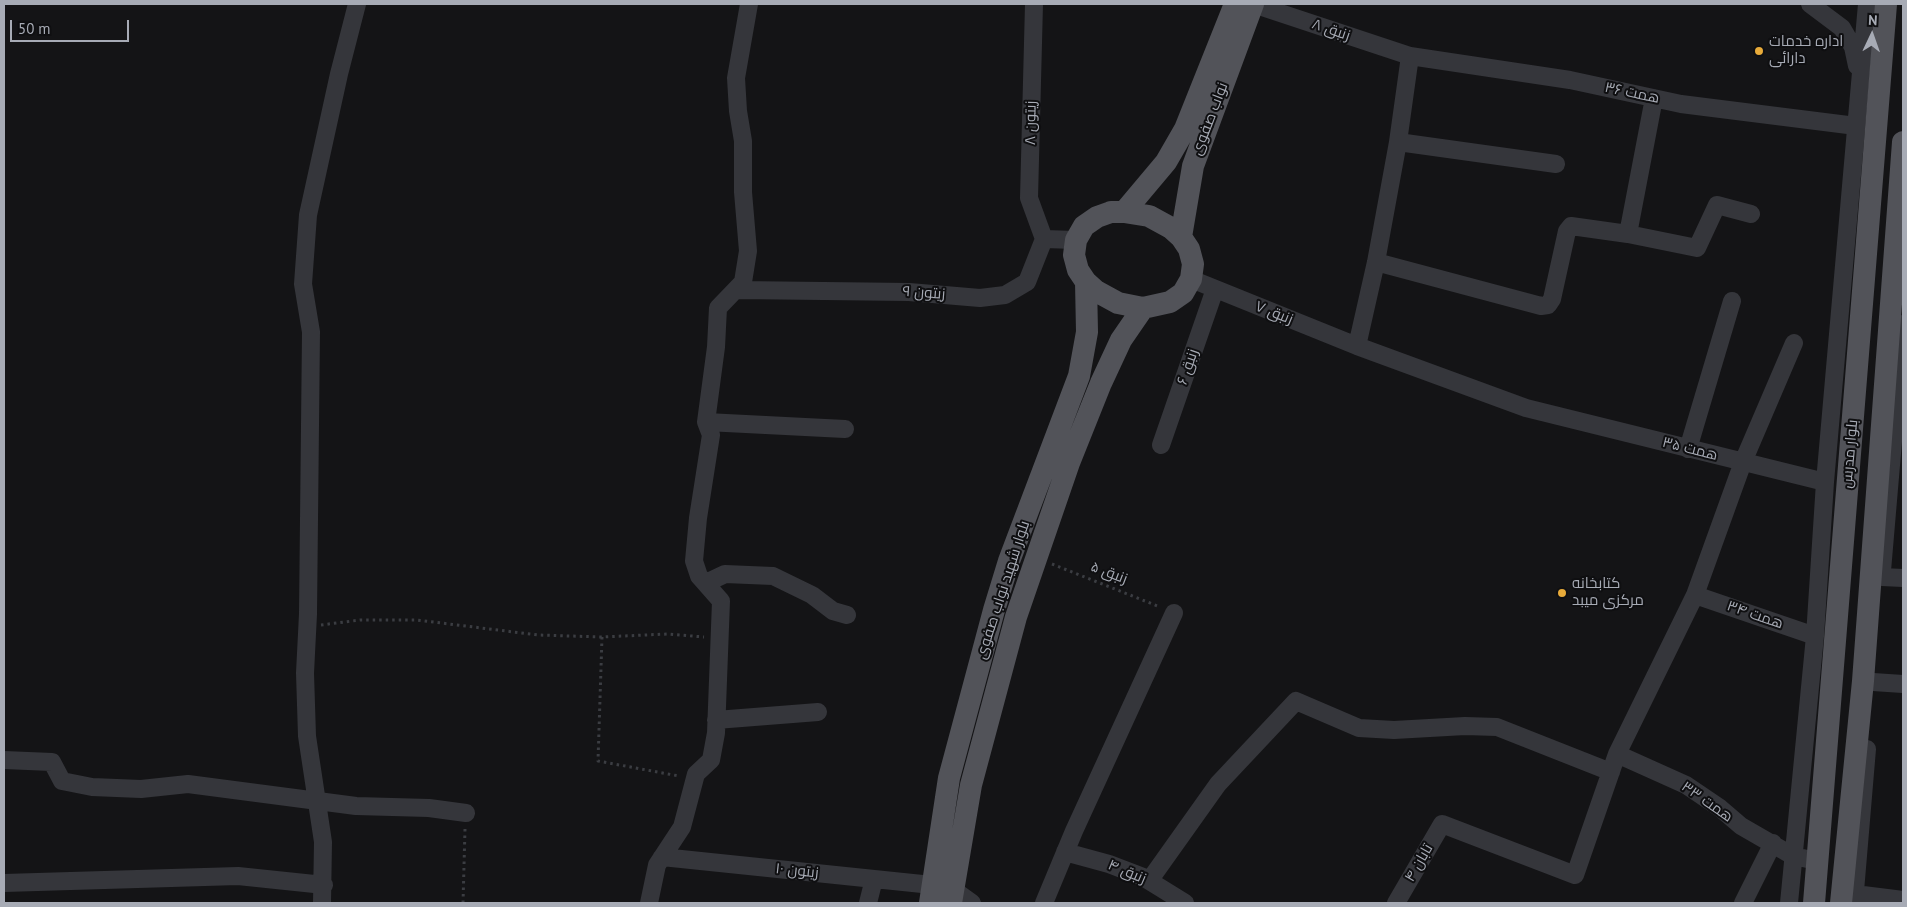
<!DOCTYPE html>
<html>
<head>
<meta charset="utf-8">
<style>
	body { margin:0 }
	#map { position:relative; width:1907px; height:907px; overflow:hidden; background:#141416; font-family:"PT Sans",sans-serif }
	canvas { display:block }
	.frame { position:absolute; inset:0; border:5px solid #a7abb5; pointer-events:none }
	.north { position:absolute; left:1847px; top:10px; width:50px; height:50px; -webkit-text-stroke:4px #0f0f11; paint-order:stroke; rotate:3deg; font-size:14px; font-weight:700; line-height:20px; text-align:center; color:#a7abb5 }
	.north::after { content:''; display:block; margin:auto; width:18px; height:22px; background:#a7abb5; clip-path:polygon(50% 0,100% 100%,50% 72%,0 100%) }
	.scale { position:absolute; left:10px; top:20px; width:119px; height:22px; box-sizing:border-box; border:2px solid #a7abb5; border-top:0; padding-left:6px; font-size:15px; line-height:18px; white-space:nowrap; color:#a7abb5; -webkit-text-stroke:4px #0f0f11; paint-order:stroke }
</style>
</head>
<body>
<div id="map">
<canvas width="1907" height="907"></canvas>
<div class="frame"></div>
<div class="north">N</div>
<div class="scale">50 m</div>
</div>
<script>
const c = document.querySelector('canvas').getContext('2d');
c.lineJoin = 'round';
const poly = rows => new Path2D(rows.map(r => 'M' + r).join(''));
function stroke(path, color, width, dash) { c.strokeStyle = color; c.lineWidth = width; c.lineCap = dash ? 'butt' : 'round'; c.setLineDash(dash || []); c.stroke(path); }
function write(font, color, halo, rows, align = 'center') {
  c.font = font + ' "PT Sans",Cairo,sans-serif'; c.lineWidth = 4; c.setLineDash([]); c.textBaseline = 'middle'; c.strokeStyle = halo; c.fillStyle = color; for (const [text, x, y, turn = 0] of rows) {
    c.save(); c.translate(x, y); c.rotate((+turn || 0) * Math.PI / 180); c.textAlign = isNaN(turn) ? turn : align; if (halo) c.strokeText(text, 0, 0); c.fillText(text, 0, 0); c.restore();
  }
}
const path = poly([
	[1052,564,1160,607],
	[321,625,360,620,417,620,538,635,602,637,667,634,704,637],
	[602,637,598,761,679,776],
	[463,903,465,829]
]);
const minor = poly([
	[1034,4,1029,198,1044,239],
	[1253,4,1410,56,1570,80,1681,104,1856,126],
	[1810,4,1842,28,1853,47,1857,66],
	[1398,142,1556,164],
	[1628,234,1654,98],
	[1376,262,1541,306,1548,305,1552,299,1567,231,1571,226,1628,234,1697,248,1717,205,1751,214],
	[1191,279,1357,346,1526,408,1825,482],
	[738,290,909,292,980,298,1005,295,1027,282,1044,239,1076,240],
	[1357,346,1376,262,1398,142,1410,56],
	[706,422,845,429],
	[1161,445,1215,289],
	[1688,449,1732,301],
	[1882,571,1903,324],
	[1882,577,1903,578],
	[706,583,725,574,773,576,812,595,833,611,847,615],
	[1695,595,1815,636],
	[1873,682,1903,684],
	[716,720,818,712],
	[1617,754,1686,785,1720,808,1741,826,1793,856,1817,861],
	[4,760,52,762,62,781,92,787,141,789,188,784,356,806,429,808,466,813],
	[1065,852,1109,864,1143,877,1185,903],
	[662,857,932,885],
	[1149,881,1218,784,1296,701,1359,728,1394,730,1465,726,1497,727,1611,772],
	[4,883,238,876,324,885],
	[954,890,972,903],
	[1855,894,1903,900],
	[322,903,323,842,307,736,305,673,308,614,311,332,303,284,308,215,339,74,357,4],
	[649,903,657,865,682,827,696,774,711,760,716,733,721,601,699,576,694,561,698,518,711,435,706,422,716,347,718,308,743,282,748,251,743,192,743,141,738,111,736,78,749,4],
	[868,903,874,879],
	[1044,903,1074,831,1174,613],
	[1396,903,1442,824,1575,875,1617,754,1695,595,1743,462,1794,343],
	[1743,903,1773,843],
	[1789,903,1815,636,1825,482,1867,4],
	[1854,903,1867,749]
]);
const major = poly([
	[1111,212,1124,212,1149,216,1171,228,1181,237,1189,249,1193,264,1191,279,1183,293,1170,302,1143,308,1118,303,1096,291,1086,282,1078,270,1074,255,1076,240,1084,226,1097,217,1111,212],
	[1124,212,1166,162,1185,129,1235,4],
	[1181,237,1193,166,1253,4],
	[930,903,949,778,994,610,1009,561,1079,376,1087,332,1086,282],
	[951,903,971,785,1016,617,1069,463,1101,383,1121,340,1143,308],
	[1814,903,1886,4],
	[1841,903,1863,681,1903,142]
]);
const markers = [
	[1759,51,5,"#e8ab3a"],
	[1562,593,5,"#e8ab3a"]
];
const streetNames = [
	["زنبق ۸",1331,30,19],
	["همت ۳۶",1632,93,12],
	["نواب صفوی",1210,119,-69],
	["زیتون ۸",1031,123,-89],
	["زیتون ۹",924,293,4],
	["زنبق ۷",1274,313,22],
	["زنبق ۶",1188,367,-71],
	["همت ۳۵",1690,449,14],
	["بلوار مدرس",1850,454,-85],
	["زنبق ۵",1109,573,21],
	["بلوار شهید نواب صفوی",1003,590,-72],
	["همت ۳۴",1755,615,19],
	["همت ۳۳",1707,802,35],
	["تابان ۴",1419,863,-60],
	["زیتون ۱۰",797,871,6],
	["زنبق ۴",1127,872,23]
];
const poiNames = [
	["اداره خدمات",1769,42],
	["دارائی",1769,59],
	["کتابخانه",1572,584],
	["مرکزی میبد",1572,601]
];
stroke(path, '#3b3d42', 3, [2.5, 4]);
stroke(minor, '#35363b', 18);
stroke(major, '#525359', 22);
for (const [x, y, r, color] of markers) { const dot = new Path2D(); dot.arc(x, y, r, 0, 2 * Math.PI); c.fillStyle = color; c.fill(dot); stroke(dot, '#0f0f11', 2); }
write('15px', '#a7abb5', '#0f0f11', streetNames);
write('15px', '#a7abb5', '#0f0f11', poiNames, 'left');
</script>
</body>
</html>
